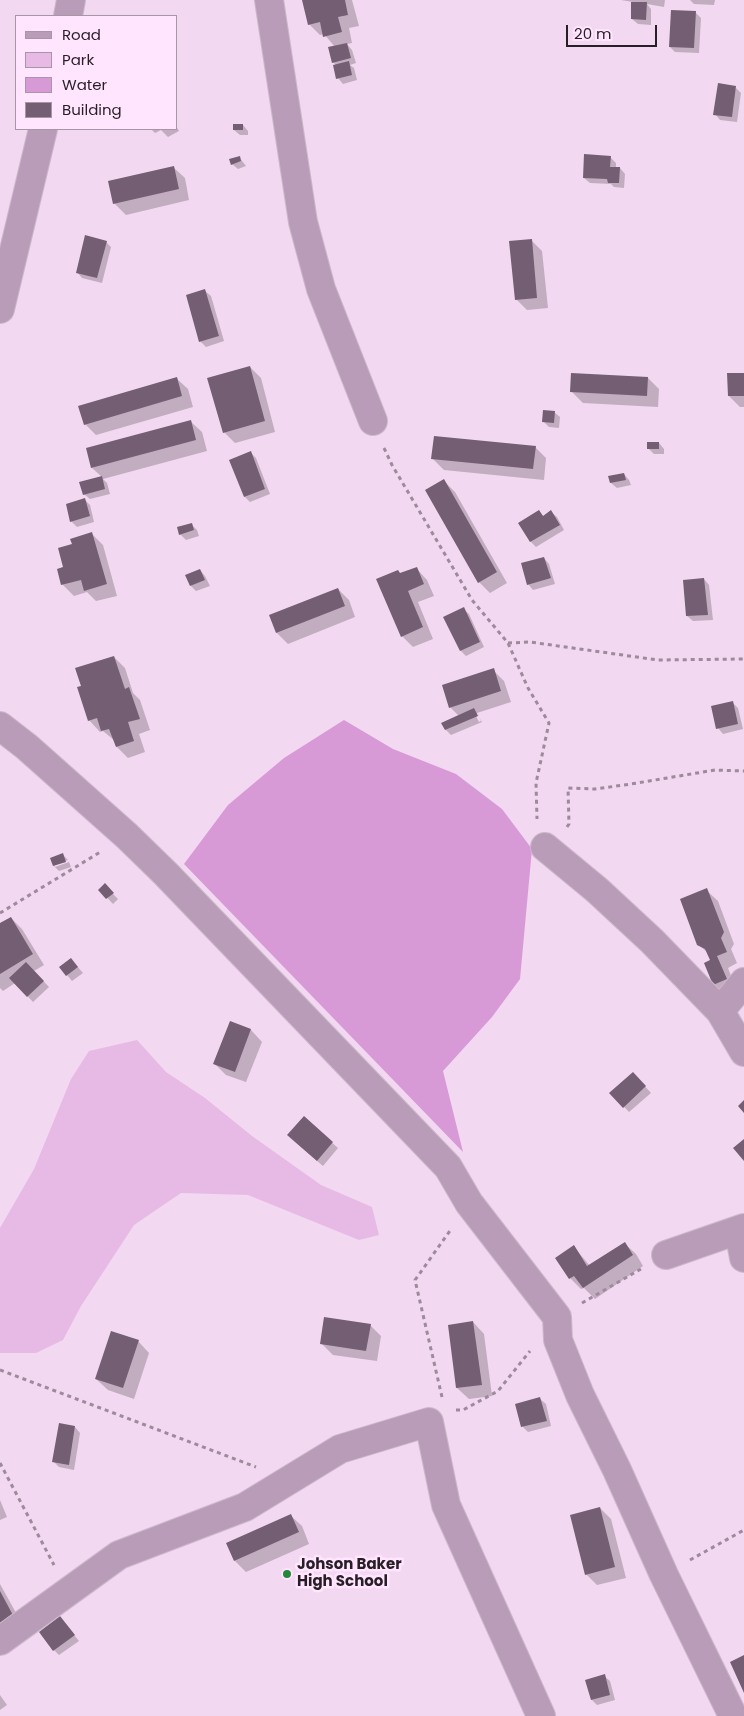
<!DOCTYPE html>
<html>
<head>
<meta charset="utf-8">
<style>
	body { margin:0 }
	#map { position:relative; width:744px; height:1716px; overflow:hidden; background:#f2d8f0; font-family:Poppins,sans-serif }
	canvas { display:block }
	.legend { position:absolute; left:15px; top:15px; width:162px; height:115px; box-sizing:border-box; background:#ffe5fe; border:1px solid #a995a8; margin:0; padding:6px 9px; list-style:none; font-size:15px; color:#271e26 }
	.legend li { display:flex; align-items:center; gap:10px; height:25px }
	.legend b { width:25px; border:1px solid #a995a8 }
	.scale { position:absolute; left:566px; top:25px; width:91px; height:22px; box-sizing:border-box; border:2px solid #271e26; border-top:0; padding-left:6px; font-size:15px; line-height:18px; white-space:nowrap; color:#271e26; -webkit-text-stroke:4px #ffe5fe; paint-order:stroke }
</style>
</head>
<body>
<div id="map">
<canvas width="744" height="1716"></canvas>
<ul class="legend">
<li><b style="height:6px;background:#b99db8"></b>Road</li>
<li><b style="height:14px;background:#e7bae6"></b>Park</li>
<li><b style="height:14px;background:#d899d7"></b>Water</li>
<li><b style="height:14px;background:#735e73"></b>Building</li>
</ul>
<div class="scale">20 m</div>
</div>
<script>
const c = document.querySelector('canvas').getContext('2d');
c.lineJoin = 'round';
function paint(path, color) { c.fillStyle = color; c.fill(path, 'evenodd'); }
const poly = rows => new Path2D(rows.map(r => 'M' + r).join(''));
function stroke(path, color, width, dash) { c.strokeStyle = color; c.lineWidth = width; c.lineCap = dash ? 'butt' : 'round'; c.setLineDash(dash || []); c.stroke(path); }
function write(font, color, halo, rows, align = 'center') {
  c.font = font + ' Poppins,sans-serif'; c.lineWidth = 5; c.setLineDash([]); c.textBaseline = 'middle'; c.strokeStyle = halo; c.fillStyle = color; for (const [text, x, y, turn = 0] of rows) {
    c.save(); c.translate(x, y); c.rotate((+turn || 0) * Math.PI / 180); c.textAlign = isNaN(turn) ? turn : align; if (halo) c.strokeText(text, 0, 0); c.fillText(text, 0, 0); c.restore();
  }
}
const green = poly([
	[137,1040,166,1072,205,1098,252,1136,321,1185,372,1207,379,1235,359,1240,248,1195,181,1193,134,1225,81,1306,63,1340,36,1353,0,1353,0,1228,34,1169,71,1079,89,1051]
]);
const water = poly([
	[344,720,393,749,456,774,502,809,532,849,520,979,492,1017,443,1071,463,1152,184,864,228,805,284,758]
]);
const shadow = poly([
	[303,0,352,0,359,26,349,28,352,43,347,44,352,50,356,63,350,65,354,68,357,80,343,84,338,78,337,66,333,62,335,47,324,34,320,35,309,24],
	[621,0,665,0,664,7,647,4,651,9,651,25,638,24,632,19,633,2],
	[690,0,715,0,714,5,694,4],
	[695,12,701,18,699,53,675,52,670,47],
	[736,88,741,93,737,122,720,120,715,114],
	[243,125,248,131,248,135,240,135,234,130],
	[176,126,179,131,168,137,161,130,155,133,151,129,176,129],
	[239,157,246,166,238,169,232,164],
	[610,157,616,163,616,168,620,168,625,174,624,188,614,187,611,184,590,183,584,178],
	[173,167,185,178,189,200,126,215,114,203],
	[531,240,542,251,548,308,527,310,516,299],
	[106,242,111,247,102,283,82,278,77,272],
	[205,291,211,296,224,341,206,347,200,341],
	[250,367,261,378,275,432,235,443,224,432],
	[744,374,744,407,740,407,729,396],
	[176,378,188,389,193,407,96,435,85,424],
	[648,378,659,389,658,407,583,403,571,391],
	[554,412,560,417,559,428,549,427,544,422],
	[190,421,202,432,207,451,103,479,107,483,110,494,90,499,84,494,102,477,92,468],
	[659,443,664,449,664,454,654,454,648,448],
	[535,447,546,458,544,480,444,470,433,459],
	[251,453,256,458,270,494,250,502,245,497],
	[624,474,629,480,631,485,617,488,611,483],
	[444,481,455,492,507,583,490,593,479,582],
	[85,500,90,505,94,522,77,527,71,521],
	[539,512,544,517,551,512,557,517,564,530,536,547,531,542,520,523],
	[192,525,197,530,199,536,186,540,180,534],
	[92,534,103,545,117,596,96,601,87,592,74,596,63,585,58,570,65,568,73,545],
	[544,558,549,564,555,584,533,590,528,584],
	[416,568,427,580,434,596,418,602,433,639,413,647,402,636,401,574],
	[200,570,205,576,210,586,196,591,191,586],
	[704,579,709,585,713,620,693,621,687,616],
	[338,589,349,600,355,617,288,644,277,633,270,616],
	[463,609,469,614,484,647,466,656,461,651,445,617],
	[114,657,125,668,133,693,140,700,150,730,139,734,145,752,128,758,117,747,115,741,103,731,100,732,89,720],
	[493,670,504,681,511,702,477,713,482,722,451,735,446,730,443,723,459,716,450,707],
	[475,714,478,714,481,721,479,722],
	[733,703,738,708,743,729,723,734,718,728],
	[63,855,68,860,55,864,55,867,69,862,71,867,59,871,54,866],
	[100,890,110,891,118,899,113,904],
	[706,890,718,901,734,944,731,949,737,963,728,968,737,991,725,995,714,984,711,961,709,954,698,944],
	[11,918,22,929,44,965,34,971,49,987,33,1002,15,983,3,991,0,988,0,925],
	[76,965,83,973,72,981,67,975],
	[230,1023,251,1030,262,1042,246,1082,226,1075,215,1064],
	[633,1073,651,1093,629,1112,611,1093],
	[304,1118,338,1148,323,1166,294,1141],
	[624,1243,636,1254,643,1266,595,1299,584,1288,581,1289,570,1278,574,1247,590,1266],
	[473,1322,484,1334,492,1396,469,1399,457,1388,449,1326],
	[370,1325,381,1336,377,1361,333,1355,321,1343],
	[138,1341,149,1353,134,1399,108,1390,96,1379],
	[540,1399,546,1404,551,1426,528,1432,523,1427,516,1405],
	[75,1427,80,1433,74,1470,59,1467,54,1462],
	[0,1500,7,1517,0,1520],
	[600,1508,611,1519,626,1578,597,1585,586,1574],
	[290,1515,302,1526,309,1544,246,1572,235,1561,228,1544],
	[0,1584,25,1629,0,1632],
	[60,1618,79,1641,59,1655,54,1650],
	[604,1676,610,1681,615,1700,597,1705,592,1700],
	[0,1695,7,1705,0,1710]
]);
const building = poly([
	[302,0,345,0,348,15,338,17,342,32,323,37,320,22,308,25],
	[631,2,647,2,646,20,631,19],
	[671,10,696,11,694,48,669,47],
	[347,43,351,58,332,63,328,47],
	[349,61,352,75,336,79,333,65],
	[718,83,736,86,732,117,713,115],
	[233,124,243,124,243,130,233,130],
	[584,154,611,156,610,167,620,167,619,183,608,183,607,179,583,178],
	[240,156,241,161,231,165,229,159],
	[174,166,179,189,113,204,108,181],
	[85,235,107,241,97,278,76,273],
	[532,239,537,298,515,300,509,241],
	[205,289,219,336,199,342,186,295],
	[250,366,265,421,223,433,207,378],
	[571,373,648,377,647,396,570,392],
	[727,373,744,373,744,396,728,396],
	[177,377,182,396,84,425,78,406],
	[543,410,555,411,554,423,542,422],
	[191,420,196,440,91,468,86,448],
	[434,436,536,446,533,469,431,459],
	[647,442,659,442,659,449,647,449],
	[251,451,265,489,244,497,229,460],
	[624,473,626,480,610,483,608,476],
	[102,476,105,489,83,495,79,482],
	[444,479,497,572,478,583,425,490],
	[85,498,90,516,70,522,66,504],
	[539,510,543,516,551,510,560,525,530,542,518,523],
	[192,523,194,530,179,535,177,527],
	[92,532,107,584,84,591,81,580,61,585,57,569,63,567,58,548,72,544,70,539],
	[544,557,551,578,527,585,521,563],
	[417,567,424,584,408,591,423,627,401,637,376,579,398,570,400,573],
	[200,569,205,580,190,586,185,575],
	[704,578,708,615,686,616,683,580],
	[338,588,345,606,276,633,269,615],
	[464,607,480,642,460,651,443,617],
	[114,656,125,689,129,687,140,719,128,722,134,741,116,747,109,729,101,731,97,718,88,721,77,687,81,686,75,668],
	[494,668,501,691,449,708,442,685],
	[733,701,738,724,716,729,711,706],
	[474,708,478,716,445,730,441,723],
	[63,853,66,862,53,866,50,858],
	[105,883,114,893,106,899,98,890],
	[707,888,724,932,721,938,727,952,717,956,727,979,713,985,704,963,710,960,705,949,697,945,680,899],
	[11,917,33,954,0,974,0,923],
	[71,958,78,967,66,976,59,967],
	[26,962,44,981,27,997,9,978],
	[230,1021,251,1029,235,1072,213,1064],
	[633,1072,646,1086,623,1108,609,1093],
	[744,1100,744,1113,738,1106],
	[304,1116,333,1142,317,1161,287,1135],
	[744,1139,744,1161,733,1148],
	[625,1242,633,1255,583,1288,574,1276,569,1279,555,1258,574,1245,587,1266],
	[324,1317,371,1324,366,1351,320,1344],
	[473,1321,482,1385,456,1388,448,1325],
	[111,1331,139,1340,123,1388,95,1379],
	[540,1397,547,1421,521,1427,515,1404],
	[59,1423,75,1426,69,1465,52,1462],
	[600,1507,615,1567,585,1575,570,1515],
	[291,1514,299,1532,234,1561,226,1543],
	[0,1591,14,1617,0,1625],
	[60,1616,75,1635,53,1651,39,1632],
	[744,1655,744,1693,730,1662],
	[605,1674,610,1695,591,1700,585,1680]
]);
const path = poly([
	[384,448,392,465,472,600,508,643,528,688,549,723,536,783,537,819],
	[508,643,530,642,658,660,744,659],
	[567,827,569,824,568,788,595,789,631,784,715,770,744,771],
	[0,913,102,851],
	[582,1303,641,1269],
	[0,1370,256,1467],
	[442,1397,415,1280,452,1228],
	[456,1410,463,1410,498,1391,530,1351],
	[0,1463,54,1565],
	[690,1560,744,1530]
]);
const minor = poly([
	[269,0,303,222,321,289,373,421],
	[68,16,71,0],
	[0,309,43,129],
	[0,726,27,747,127,836,166,874,448,1167,469,1203,557,1317,558,1340,580,1395,617,1470,664,1575,733,1716],
	[545,847,597,890,652,941,720,1011,744,1052],
	[720,1011,744,982],
	[739,1231,744,1258],
	[666,1255,744,1228],
	[0,1641,119,1555,245,1507,340,1449,429,1422,446,1505,541,1716]
]);
const markers = [
	[287,1574,5,"#25873b"]
];
const poiNames = [
	["Johson Baker",297,1565],
	["High School",297,1582]
];
paint(green, '#e7bae6');
paint(water, '#d899d7');
paint(shadow, '#0003');
paint(building, '#735e73');
stroke(minor, '#cdb7cc', 30);
stroke(path, '#9d8a9c', 3, [4, 4]);
stroke(minor, '#b99db8', 28);
for (const [x, y, r, color] of markers) { const dot = new Path2D(); dot.arc(x, y, r, 0, 2 * Math.PI); c.fillStyle = color; c.fill(dot); stroke(dot, '#ffe5fe', 2); }
write('bold 15px', '#271e26', '#ffe5fe', poiNames, 'left');
</script>
</body>
</html>
